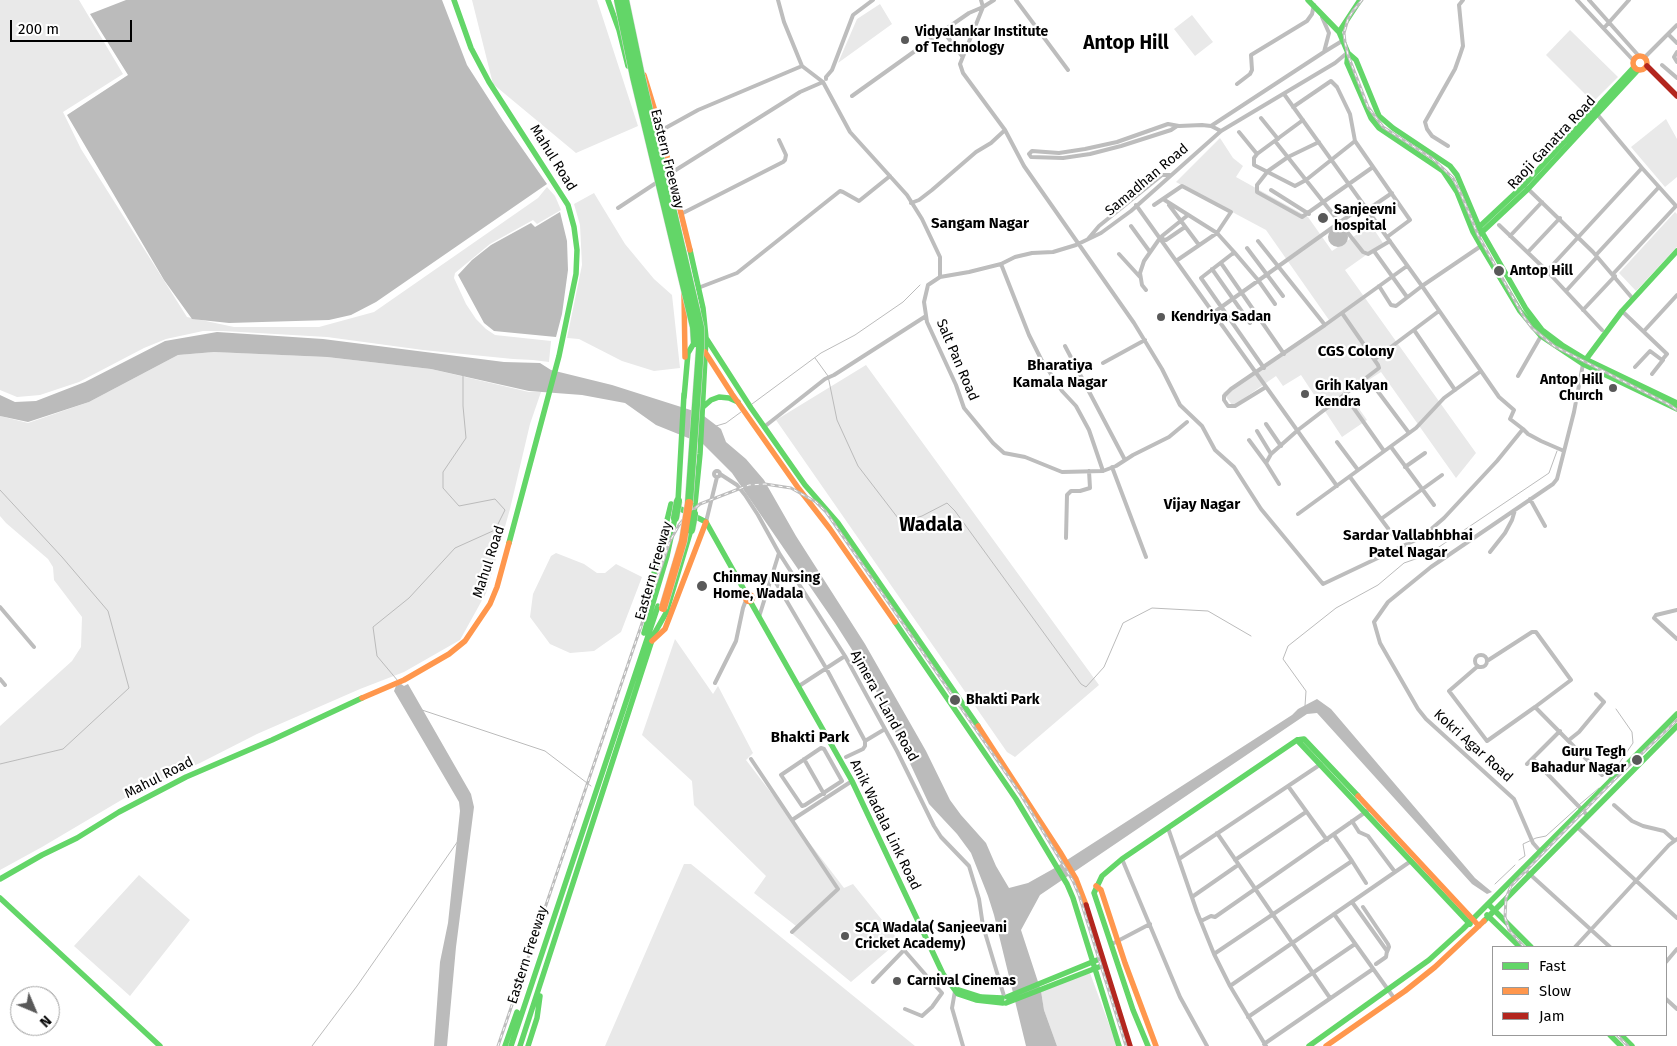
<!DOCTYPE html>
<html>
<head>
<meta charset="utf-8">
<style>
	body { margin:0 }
	#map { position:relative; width:1677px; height:1046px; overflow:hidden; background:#fff; font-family:"Fira Sans",sans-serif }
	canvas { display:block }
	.legend { position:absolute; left:1492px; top:946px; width:175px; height:90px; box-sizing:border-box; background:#fff; border:1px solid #999; margin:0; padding:6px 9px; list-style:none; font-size:15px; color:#000 }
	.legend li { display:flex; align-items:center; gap:10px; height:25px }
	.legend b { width:25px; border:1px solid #999 }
	.north { position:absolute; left:10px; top:986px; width:50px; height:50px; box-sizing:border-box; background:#fff; border:1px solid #999; border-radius:50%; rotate:135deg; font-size:14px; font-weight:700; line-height:20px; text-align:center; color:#000 }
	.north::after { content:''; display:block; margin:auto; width:18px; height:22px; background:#595959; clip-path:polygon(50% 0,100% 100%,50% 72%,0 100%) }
	.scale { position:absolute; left:10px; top:20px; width:122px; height:22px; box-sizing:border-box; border:2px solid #000; border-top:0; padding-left:6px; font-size:15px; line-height:18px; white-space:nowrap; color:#000; -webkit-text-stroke:4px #fff; paint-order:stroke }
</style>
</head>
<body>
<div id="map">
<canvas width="1677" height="1046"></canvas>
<ul class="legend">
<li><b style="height:6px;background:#63d668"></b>Fast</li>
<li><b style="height:6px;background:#ff974d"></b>Slow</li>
<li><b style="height:6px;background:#b3261e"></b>Jam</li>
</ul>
<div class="north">N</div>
<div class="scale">200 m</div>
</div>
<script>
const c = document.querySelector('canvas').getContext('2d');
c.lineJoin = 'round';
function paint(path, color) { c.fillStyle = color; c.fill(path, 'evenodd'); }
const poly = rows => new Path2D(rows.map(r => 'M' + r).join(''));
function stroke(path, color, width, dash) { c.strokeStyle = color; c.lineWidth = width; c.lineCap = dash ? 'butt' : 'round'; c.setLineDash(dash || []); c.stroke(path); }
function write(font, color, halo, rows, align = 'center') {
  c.font = font + ' "Fira Sans",sans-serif'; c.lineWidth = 4.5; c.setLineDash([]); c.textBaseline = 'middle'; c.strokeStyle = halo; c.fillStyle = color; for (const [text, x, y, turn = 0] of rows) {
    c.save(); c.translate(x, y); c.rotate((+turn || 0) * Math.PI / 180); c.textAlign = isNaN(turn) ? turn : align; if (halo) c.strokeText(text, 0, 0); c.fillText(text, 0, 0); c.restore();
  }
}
const green = poly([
	[0,0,79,0,123,74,63,112,81,149,187,317,234,327,319,327,374,312,515,214,538,198,547,187,555,196,561,210,537,224,533,220,490,244,455,273,454,278,466,304,476,319,486,329,495,335,551,341,549,362,533,360,513,359,423,350,327,337,223,331,203,331,166,339,144,348,79,382,40,395,17,397,0,390],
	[472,0,597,0,638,126,576,153,493,84],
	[880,4,892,24,838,63,857,19],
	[1192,15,1213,42,1195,56,1174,29],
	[1570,30,1618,77,1593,102,1546,55],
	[1666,119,1677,139,1677,177,1665,187,1631,147],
	[1220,138,1233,158,1243,166,1236,177,1308,217,1332,251,1371,225,1383,243,1345,270,1476,453,1456,478,1381,372,1348,393,1367,420,1342,437,1301,375,1283,386,1276,376,1233,406,1223,393,1329,320,1266,230,1176,182],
	[594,193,625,244,654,279,672,295,680,368,654,371,622,361,579,339,567,338,582,265,580,225,574,204],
	[1675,212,1677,214,1677,247,1636,291,1619,273],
	[214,352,327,357,431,369,529,392,541,392,530,424,510,509,486,593,460,640,404,672,360,689,257,734,200,763,140,789,42,847,0,870,0,726,72,661,81,647,82,617,54,580,53,567,48,559,6,523,0,516,0,416,28,423,89,402,178,355],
	[866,365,1099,685,1015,757,1007,752,776,420],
	[556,553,584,564,597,573,605,573,616,564,642,577,621,632,594,651,570,653,550,644,530,617,533,594,551,556],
	[675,639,713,694,718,686,753,753,746,760,844,888,853,884,899,941,851,982,790,932,796,926,754,893,766,876,694,805,692,781,642,735],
	[684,864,691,864,915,1046,605,1046],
	[139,875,190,920,130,996,74,946],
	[1090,973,1117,1046,1057,1046,1044,1010,1041,991]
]);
const water = poly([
	[126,0,442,0,467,65,503,121,547,184,376,302,351,315,329,320,262,322,229,323,192,319,164,280,67,115,128,75,90,14],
	[560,212,567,241,568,270,562,314,556,337,494,331,484,323,458,275,472,260,491,245,531,223,535,227],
	'1328 237a10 10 0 1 1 20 0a10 10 0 1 1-20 0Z',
	[217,332,323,339,504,362,540,363,551,370,612,385,700,413,721,429,726,442,746,459,764,480,796,536,865,644,926,751,950,800,961,815,986,843,996,866,1009,888,1028,883,1053,869,1292,715,1298,709,1317,699,1331,709,1475,878,1492,892,1487,894,1472,884,1317,713,1307,714,1040,895,1021,930,1041,991,1044,1010,1057,1046,1026,1046,994,915,988,896,971,853,957,834,929,804,870,678,835,623,732,473,703,444,656,425,625,403,582,395,529,391,431,369,327,357,214,352,178,355,89,402,28,422,0,416,0,395,15,402,36,401,85,382,165,341],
	[401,684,404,686,408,684,471,794,474,807,456,947,447,1046,434,1046,440,962,448,923,460,811,459,802,394,691,396,686]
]);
const stream = poly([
	[815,358,828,376,837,420,858,466,901,522,922,516,947,503,955,511,1081,684,1086,687,1104,667,1123,623,1152,608,1208,611,1251,636],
	[752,404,821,353,855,335,903,302,920,285],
	[716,426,726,423,741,412],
	[0,490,62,557,108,611,129,688,63,749,0,764],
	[398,681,377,656,373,627,409,598,455,548,495,530,505,510,495,499,459,506,443,488,443,472,466,438,463,406,463,375],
	[1305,706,1306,691,1283,659,1288,646,1336,608,1378,585,1404,563,1427,555,1549,473,1557,451],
	[422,710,545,751,591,786],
	[1609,778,1633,743,1632,732,1616,709],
	[1579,805,1599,788],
	[1519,860,1525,856,1523,844,1536,838,1546,836,1577,808],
	[1495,884,1515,865],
	[312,1046,357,986,458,841]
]);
const street = poly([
	[778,0,784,22,802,66,823,82,850,132,907,195,922,219,940,257,940,277],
	[981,0,983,7,960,64,963,73,1005,130,1024,166,1134,323,1162,369,1180,405,1202,426,1215,450,1234,467,1261,509,1323,584,1422,537,1444,518,1497,461,1523,429,1528,434,1541,441,1564,451],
	[1016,0,1068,70],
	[1577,0,1633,60],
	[1589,0,1638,55],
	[1604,28,1629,0],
	[943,31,962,56],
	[1668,34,1677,43],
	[1324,52,1342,41],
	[1677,52,1674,57,1677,62],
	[1645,57,1677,25],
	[1662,65,1677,78],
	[826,79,826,77,832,70,853,15,873,0],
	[1237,84,1250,74,1252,70,1251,55,1307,21,1312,14,1314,5],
	[1284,94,1422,286,1499,397,1514,410,1510,419,1523,429],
	[852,96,943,31,969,13,983,7,994,0],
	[1293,107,1331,81,1337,87,1350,114,1355,141,1410,220,1387,237],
	[1597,114,1642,168],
	[1261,118,1278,139],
	[1303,120,1257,154,1254,158,1254,165,1295,186,1306,180,1355,141],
	[1177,126,1171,130,1121,146,1090,154,1063,158,1031,157,1029,154,1032,151,1059,153,1085,149,1117,142,1168,124,1179,126,1202,125,1211,126,1221,131],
	[1211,126,1324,52,1329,33,1322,17],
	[660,131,698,110,802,66],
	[1239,132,1257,154],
	[1275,141,1363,252,1368,254,1390,241],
	[1319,142,1288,157,1268,171,1257,185,1257,192,1302,217,1373,167],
	[1448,146,1432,136,1427,129,1425,122,1455,69,1460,55,1463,46,1459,5,1463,0],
	[671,173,800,92,823,82],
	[1526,187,1593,252,1633,299],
	[1271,190,1309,214],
	[1163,199,1217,233,1235,253],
	[911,203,919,200,932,190,976,152,991,143,1005,130],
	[1136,205,1337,486],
	[1154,205,1182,186,1231,212,1217,233,1176,261],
	[1169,205,1199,245],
	[618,208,659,181],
	[1367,210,1392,193],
	[681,214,783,162,785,160,786,155,779,140],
	[1499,225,1547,271,1602,330],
	[1131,226,1150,252],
	[1185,227,1166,240,1162,239,1162,236,1188,215],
	[1510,236,1542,202],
	[1088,239,1099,226,1162,175,1170,175],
	[1258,241,1325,325],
	[1247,248,1283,296],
	[1374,251,1407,297],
	[1528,252,1560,218],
	[1119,254,1140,277],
	[1596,255,1659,187],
	[1221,263,1284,354],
	[1001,264,1029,335,1041,359,1062,391,1076,406,1089,430,1103,471],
	[1212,269,1250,323],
	[1547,271,1642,168,1676,206,1613,274],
	[1379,286,1391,305,1396,306,1422,286,1481,246],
	[698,288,737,273,840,191,843,192,859,201,890,176],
	[1146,290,1142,285,1140,273,1144,261,1160,238],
	[1566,291,1597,257],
	[1583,310,1615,276],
	[1622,311,1667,354,1662,360,1650,351,1635,367],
	[1213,313,1364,205],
	[1414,330,1455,390],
	[1644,331,1677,295],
	[1065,346,1125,460],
	[1375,359,1439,311],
	[1103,363,1145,340],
	[1264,368,1201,278,1232,254,1235,253,1258,280,1275,304],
	[1652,374,1663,360],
	[1518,376,1541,336],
	[1373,385,1409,433],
	[1266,387,1235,406,1228,406,1224,400,1224,396,1231,389,1325,325,1407,266],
	[1348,400,1384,451],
	[1187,422,1169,437,1133,455,1116,466,1103,471,1062,472,1025,457,1004,453,993,443,964,408,956,385,927,322,924,302,928,285,940,277,969,272,1001,264,1015,257,1032,253,1053,252,1076,245,1101,233,1131,211,1221,131,1335,63,1347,53],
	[1266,424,1281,446],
	[764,427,825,379,834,375,926,316],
	[1257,431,1271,454],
	[1249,440,1266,463],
	[1337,442,1358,470],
	[1391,447,1434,505],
	[1112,467,1146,557],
	[1405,467,1425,453],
	'714 474a3 3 0 1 1 6 0a3 3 0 1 1-6 0Z',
	[720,474,737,485,745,495,758,515,779,553,845,656,897,751,934,826,941,837,969,866,979,899,983,926,1004,996],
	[1350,477,1381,519,1442,475],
	[1279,484,1266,463,1271,454,1298,430,1379,368,1378,365,1342,313],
	[1530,499,1545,526],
	[1298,514,1416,428,1444,398,1481,371],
	[1381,519,1393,535],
	[706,522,717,477],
	[1066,538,1067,495,1071,491,1080,491,1090,488,1089,471],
	[1490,552,1505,533,1512,520,1515,510],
	[772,576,826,668,865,741,865,746,863,749,846,757],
	[0,607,34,647],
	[1677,610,1656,615,1654,618,1677,639],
	[759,617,779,553],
	'1475 661a6 6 0 1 1 12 0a6 6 0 1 1-12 0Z',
	[1487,661,1532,632,1536,632,1571,680,1535,707],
	[1478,666,1449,691,1487,741,1535,707,1602,775],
	[0,679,5,685],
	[715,683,736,641,743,608,746,600],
	[799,686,845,656],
	[1569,740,1579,732,1604,702,1596,694],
	[865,741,885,729],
	[821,748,824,749,842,781,805,805,802,806,781,775,821,748],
	[751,759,838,889,792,932],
	[804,759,824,794],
	[1533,759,1588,816],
	[1527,764,1560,731],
	[1288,786,1327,840],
	[1614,805,1632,821,1643,826,1664,831,1674,840],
	[792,820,852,781],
	[1352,821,1359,832,1368,836,1395,872],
	[1577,827,1677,918],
	[1168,828,1197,912,1214,954,1230,986,1266,1046],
	[1217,833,1330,998],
	[1540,851,1533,843,1514,799,1426,719,1418,709,1380,643,1374,622,1388,602,1431,567,1553,484,1557,479,1574,412,1583,364],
	[1122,859,1180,997,1207,1046],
	[1179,859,1321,764],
	[1235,860,1306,812],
	[1352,861,1366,883],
	[1523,868,1610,947],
	[1192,897,1238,865],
	[1352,902,1387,951,1386,957,1376,964],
	[1363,907,1388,944,1389,947,1387,952],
	[1334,914,1394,998],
	[1201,921,1211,916,1215,917,1367,811],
	[1112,944,1150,924],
	[1575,947,1669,845,1677,839],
	[1214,954,1352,861,1334,835],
	[1666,962,1677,949],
	[873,982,904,950,931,981,943,974],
	[1230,986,1411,861],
	[955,991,952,1008,963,1046],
	[1666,999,1677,1009],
	[905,1009,922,1016,932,1007,942,993,931,981],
	[1248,1017,1355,944],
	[1264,1044,1373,969]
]);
const fast = poly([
	[454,0,471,48,489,82,568,205,574,227,577,250,576,274,559,356,509,543],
	[608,0,619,30,628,66],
	[1308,0,1339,32,1348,53,1347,63,1371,118,1379,128,1443,171,1457,192,1473,232,1481,246,1520,311,1541,336,1583,364,1677,409],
	[1339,32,1360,0],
	[1348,53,1356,60,1379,116,1393,128,1450,166,1457,175,1479,227,1526,309,1542,330,1562,345,1585,359,1677,403],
	[1477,229,1525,184,1634,67],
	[1480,234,1528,189,1638,70],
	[690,250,703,308,706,338,751,408,805,485,838,523,978,726],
	[1584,362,1622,311,1677,251],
	[684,398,688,353,697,338,706,338,700,454,694,514],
	[703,407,711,400,719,397,729,398,738,402],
	[678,501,684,394],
	[750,601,852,781,943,974,958,994,976,1000,1003,1003],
	[652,606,648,598,671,504,706,522,747,595],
	[895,622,1016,799,1067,884,1073,898,1119,1046],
	[644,633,667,556,675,518],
	[653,636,666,613,691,530],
	[1297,740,1470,924],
	[0,879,42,855,77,838,119,812,186,777,272,740,362,698],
	[0,898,160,1046],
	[1488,904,1531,947],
	[1487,915,1520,947],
	[1484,921,1677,726],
	[956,989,981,997,1002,998],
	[1007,997,1102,958],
	[1006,1003,1104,965],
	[1610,1035,1621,1046],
	[1621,1035,1632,1046],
	[505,1046,517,1012],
	[511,1046,658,606],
	[520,1046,654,634],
	[528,1046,537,1018,540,996],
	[1148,1046,1133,1010,1094,893,1102,876,1122,859,1297,740,1304,739,1358,796],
	[1309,1046,1429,960,1463,929,1677,714]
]);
const slow = poly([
	'1633 63a7 7 0 1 1 14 0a7 7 0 1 1-14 0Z',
	[644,75,659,124,690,250],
	[684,294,685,357],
	[705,352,732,394,799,489,830,529,895,622],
	'745.5 598a3.5 3.5 0 1 1 7 0a3.5 3.5 0 1 1-7 0Z',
	[652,641,665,629,706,522],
	[362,698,404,680,449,654,465,641,490,604,497,587,509,543],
	[978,726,1060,852,1076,879,1086,905],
	[1358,796,1479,926],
	[1096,886,1101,890,1125,963,1156,1046],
	[1326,1046,1405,991,1435,967,1484,921]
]);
const jam = poly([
	[1647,66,1677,96],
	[1086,905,1130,1046]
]);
const rail = poly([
	[1362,0,1353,11,1348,19,1344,33,1345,42,1348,55,1368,107,1383,127,1433,159,1453,178,1461,194,1478,235,1524,317,1532,328,1554,346,1668,404,1677,410],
	[1524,947,1509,930,1505,917,1506,898,1511,886,1614,780,1677,720],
	[1617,1035,1628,1046],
	[498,1046,670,541,679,525,688,514,700,504,749,485,765,484,791,488,816,502,826,512,1021,795,1073,881,1079,895,1126,1046]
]);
const fastBridge = poly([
	[618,0,634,77,694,327,695,343],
	[625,0,641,76,700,327,700,349,689,503],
	[675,518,678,501],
	[691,530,694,514]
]);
const slowBridge = poly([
	[663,608,683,541,689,503]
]);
const markers = [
	[905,40,5,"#595959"],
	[1323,218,6,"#595959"],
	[1499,271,6,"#595959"],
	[1161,317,5,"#595959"],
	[1613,388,5,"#595959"],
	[1305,394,5,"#595959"],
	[702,586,6,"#595959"],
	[955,700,6,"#595959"],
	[1637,760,6,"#595959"],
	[845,936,5,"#595959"],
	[897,981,5,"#595959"]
];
const poiNames = [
	["Vidyalankar Institute",915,32],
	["of Technology",915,48],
	["Sanjeevni",1334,210],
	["hospital",1334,226],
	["Antop Hill",1510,271],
	["Kendriya Sadan",1171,317],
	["Antop Hill",1603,380,"right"],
	["Church",1603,396,"right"],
	["Grih Kalyan",1315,386],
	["Kendra",1315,402],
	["Chinmay Nursing",713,578],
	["Home, Wadala",713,594],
	["Bhakti Park",966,700],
	["Guru Tegh",1626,752,"right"],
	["Bahadur Nagar",1626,768,"right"],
	["SCA Wadala( Sanjeevani",855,928],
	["Cricket Academy)",855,944],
	["Carnival Cinemas",907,981]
];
const streetNames = [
	["Raoji Ganatra Road",1552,143,-47],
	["Mahul Road",553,158,58],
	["Eastern Freeway",667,159,76],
	["Samadhan Road",1147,180,-40],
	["Salt Pan Road",957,360,67],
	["Mahul Road",489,562,-72],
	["Eastern Freeway",654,571,-74],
	["Ajmera l-Land Road",884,706,61],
	["Kokri Agar Road",1473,746,42],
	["Mahul Road",159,778,-27],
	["Anik Wadala Link Road",885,825,64],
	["Eastern Freeway",528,955,-72]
];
const neighbourhoodNames = [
	["Sangam Nagar",980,224],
	["CGS Colony",1356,352],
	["Bharatiya",1060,366],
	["Kamala Nagar",1060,383],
	["Vijay Nagar",1202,505],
	["Sardar Vallabhbhai",1408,536],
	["Patel Nagar",1408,553],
	["Bhakti Park",810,738]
];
const districtNames = [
	["Antop Hill",1126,44],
	["Wadala",931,526]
];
paint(green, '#e9e9e9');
paint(water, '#bbb');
stroke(stream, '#bbb', 1);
stroke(street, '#bdbdbd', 4);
stroke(fast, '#63d668', 5.5);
stroke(slow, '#ff974d', 5.5);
stroke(jam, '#b3261e', 5.5);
stroke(rail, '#bdbdbd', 3);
stroke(rail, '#fff', 1, [4]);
stroke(fastBridge, '#dbdbdb', 9, []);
stroke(slowBridge, '#dbdbdb', 9, []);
stroke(fastBridge, '#63d668', 8);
stroke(slowBridge, '#ff974d', 8);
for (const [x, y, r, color] of markers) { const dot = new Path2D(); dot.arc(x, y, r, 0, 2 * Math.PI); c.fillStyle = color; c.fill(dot); stroke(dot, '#fff', 2); }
write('bold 14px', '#000', '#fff', poiNames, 'left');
write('14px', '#000', '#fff', streetNames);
write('bold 15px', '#000', '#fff', neighbourhoodNames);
write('bold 19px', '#000', '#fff', districtNames);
</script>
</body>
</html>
